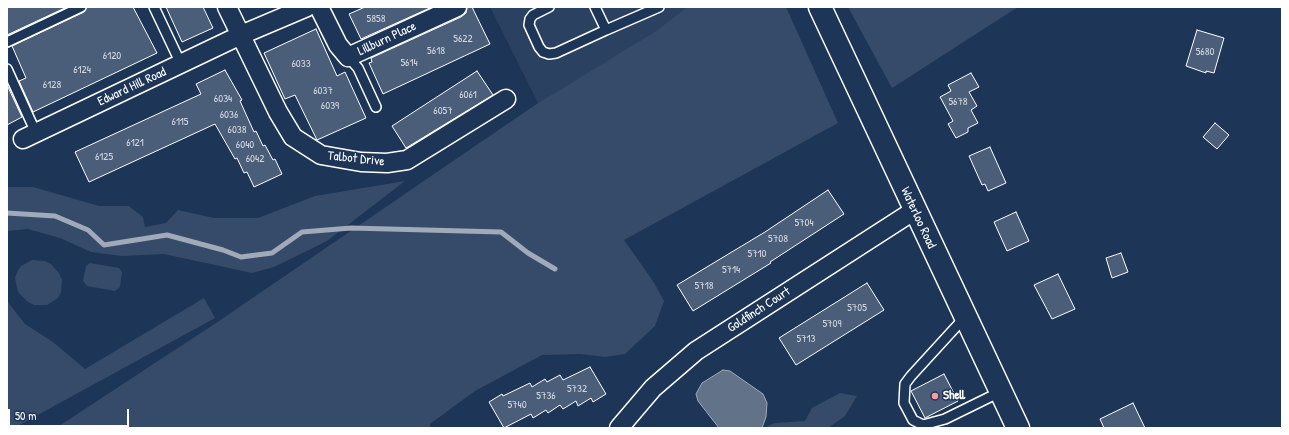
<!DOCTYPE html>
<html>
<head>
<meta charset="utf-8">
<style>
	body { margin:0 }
	#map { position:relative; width:1289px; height:435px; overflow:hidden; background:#1d3557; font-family:"Patrick Hand",sans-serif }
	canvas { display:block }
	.frame { position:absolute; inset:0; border:8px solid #fff; pointer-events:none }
	.scale { position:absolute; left:8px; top:409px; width:121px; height:18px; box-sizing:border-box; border:2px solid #fff; border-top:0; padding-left:5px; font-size:12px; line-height:14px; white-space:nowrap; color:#fff; -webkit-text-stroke:3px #1d3557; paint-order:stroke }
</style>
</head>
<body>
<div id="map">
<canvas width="1289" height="435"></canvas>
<div class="frame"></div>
<div class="scale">50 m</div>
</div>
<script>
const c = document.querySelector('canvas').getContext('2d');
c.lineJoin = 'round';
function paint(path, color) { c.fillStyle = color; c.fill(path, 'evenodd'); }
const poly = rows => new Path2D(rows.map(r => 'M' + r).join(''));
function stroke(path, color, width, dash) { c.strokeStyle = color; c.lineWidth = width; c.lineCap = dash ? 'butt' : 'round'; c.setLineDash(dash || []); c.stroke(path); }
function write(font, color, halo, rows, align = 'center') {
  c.font = font + ' "Patrick Hand",sans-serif'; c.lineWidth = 3; c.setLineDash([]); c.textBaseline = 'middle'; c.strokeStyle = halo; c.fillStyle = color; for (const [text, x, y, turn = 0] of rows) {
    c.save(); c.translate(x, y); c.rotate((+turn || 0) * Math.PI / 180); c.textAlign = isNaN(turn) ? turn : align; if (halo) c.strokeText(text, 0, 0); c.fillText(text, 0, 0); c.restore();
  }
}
const built = poly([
	[490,7,687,7,656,31,538,103]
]);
const green = poly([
	[687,7,786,7,838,123,624,240,653,281,664,301,655,326,625,354,605,357,580,354,542,355,475,391,430,424,430,428,56,428,216,323,538,103,656,31],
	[848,7,1018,7,892,88],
	[405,181,327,241,274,267,252,273,164,254,122,256,91,252,60,238,28,229,7,231,7,187,33,187,99,206,129,206,143,217,145,227,166,223,178,210,214,218,258,218,315,196],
	[32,260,45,261,51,264,59,273,62,280,61,292,58,298,47,305,34,305,28,302,18,292,15,278,17,272,21,266],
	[90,263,119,268,122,272,120,287,115,291,87,286,83,281,86,266],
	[204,298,215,318,14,428,7,428,7,301,25,324,53,342,85,369],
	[840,393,857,396,845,416,828,428,763,428,775,423,805,421,812,408]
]);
const water = poly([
	[723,370,730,371,763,394,767,403,766,417,762,428,719,428,698,401,696,394,702,383,723,370]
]);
const stream = poly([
	[7,213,55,216,88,230,104,245,167,235,223,250,241,257,272,253,302,232,351,228,501,232,528,253,555,269]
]);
const building = poly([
	[7,7,67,7,7,35,7,7],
	[87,7,133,7,157,53,33,112,19,81,26,78,12,46,84,12,87,7],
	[166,7,203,7,213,28,182,42,166,7],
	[365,7,432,7,361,39,349,14,365,7],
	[467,7,472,7,490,44,383,94,369,63,372,62,371,58,461,17,466,13,467,7],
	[316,29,337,76,345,72,366,118,317,140,295,95,285,99,264,53,316,29],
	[1197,30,1224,38,1214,73,1206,71,1206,73,1186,66,1197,30],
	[225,70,242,100,240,101,254,132,256,131,263,146,265,145,273,160,275,159,282,174,254,187,247,172,244,173,237,158,235,159,215,124,89,182,75,152,201,94,196,84,225,70],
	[477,71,493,95,406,148,392,126,477,71],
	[971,73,979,87,969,92,977,106,971,110,978,123,968,128,968,132,956,138,948,124,953,121,940,97,951,91,948,85,971,73],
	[7,87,8,87,22,117,7,125,7,87],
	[1215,123,1229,135,1217,149,1203,137,1215,123],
	[990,147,1006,183,988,191,985,184,982,185,969,156,990,147],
	[828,190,844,214,770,262,771,263,693,311,677,285,765,232,828,190],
	[1016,212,1029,241,1007,251,994,222,1016,212],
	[1121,253,1128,272,1112,278,1106,258,1121,253],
	[1058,274,1075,309,1052,319,1034,285,1058,274],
	[867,283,884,310,796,365,779,338,867,283],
	[590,367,606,394,593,402,591,398,578,406,576,401,563,409,560,405,548,413,546,410,533,418,531,414,504,428,489,402,502,394,503,396,530,383,532,387,545,379,547,382,560,375,563,380,590,367],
	[944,374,958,401,925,418,911,391,944,374],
	[1133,403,1145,428,1104,428,1100,419,1133,403]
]);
const lane = poly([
	[154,7,181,64],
	[549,7,533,15,530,19,529,25,539,47,543,52,549,54,556,53,606,30,595,7],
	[606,30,659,7],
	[7,42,81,7],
	[348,57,358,68,376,107],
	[7,69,36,133],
	[965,317,911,376,905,384,904,403,913,420,923,425,945,419,1000,392]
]);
const street = poly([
	[227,7,278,112,293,137,321,155,361,162,387,163,407,160,506,99],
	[319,7,338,45,348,57,457,7],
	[23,139,241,35,307,7],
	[619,428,653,388,696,351,915,210]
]);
const secondary = poly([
	[820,7,1018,428]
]);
const markers = [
	[935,396,4,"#ff9aa2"]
];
const numberNames = [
	["5858",376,19],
	["5622",463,39],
	["5618",436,51],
	["5680",1205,52],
	["6120",112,56],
	["5614",409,63],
	["6033",301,64],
	["6124",82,70],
	["6128",52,85],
	["6037",323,91],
	["6061",468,95],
	["6034",223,99],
	["5678",958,102],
	["6039",330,106],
	["6057",443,111],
	["6036",229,115],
	["6115",180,122],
	["6038",237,130],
	["6121",135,143],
	["6040",245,145],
	["6125",104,157],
	["6042",255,159],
	["5704",804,223],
	["5708",778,239],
	["5710",757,254],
	["5714",731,270],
	["5718",704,286],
	["5705",857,308],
	["5709",832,324],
	["5713",806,339],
	["5732",577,389],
	["5736",546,396],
	["5740",517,405]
];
const streetNames = [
	["Lillburn Place",387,39,-25],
	["Edward Hill Road",132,87,-25],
	["Talbot Drive",356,159,6],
	["Waterloo Road",918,218,65],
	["Goldfinch Court",759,310,-33]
];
const poiNames = [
	["Shell",943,396]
];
paint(built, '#2a4161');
paint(green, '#364b69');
paint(water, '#617289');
stroke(water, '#a0aab8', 1);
stroke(stream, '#a0aab8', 5);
paint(building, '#4a5d79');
stroke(building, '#fff', 1);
stroke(lane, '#fff', 12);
stroke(street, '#fff', 21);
stroke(secondary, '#fff', 25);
stroke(lane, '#1d3557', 9);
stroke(street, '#1d3557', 18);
stroke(secondary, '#1d3557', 22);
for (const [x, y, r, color] of markers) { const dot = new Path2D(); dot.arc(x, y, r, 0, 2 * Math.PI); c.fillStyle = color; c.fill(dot); stroke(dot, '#1d3557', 1.5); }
write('11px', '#d2d6de', null, numberNames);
write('13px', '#fff', '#1d3557', streetNames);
write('bold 13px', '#fff', '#1d3557', poiNames, 'left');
</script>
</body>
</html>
